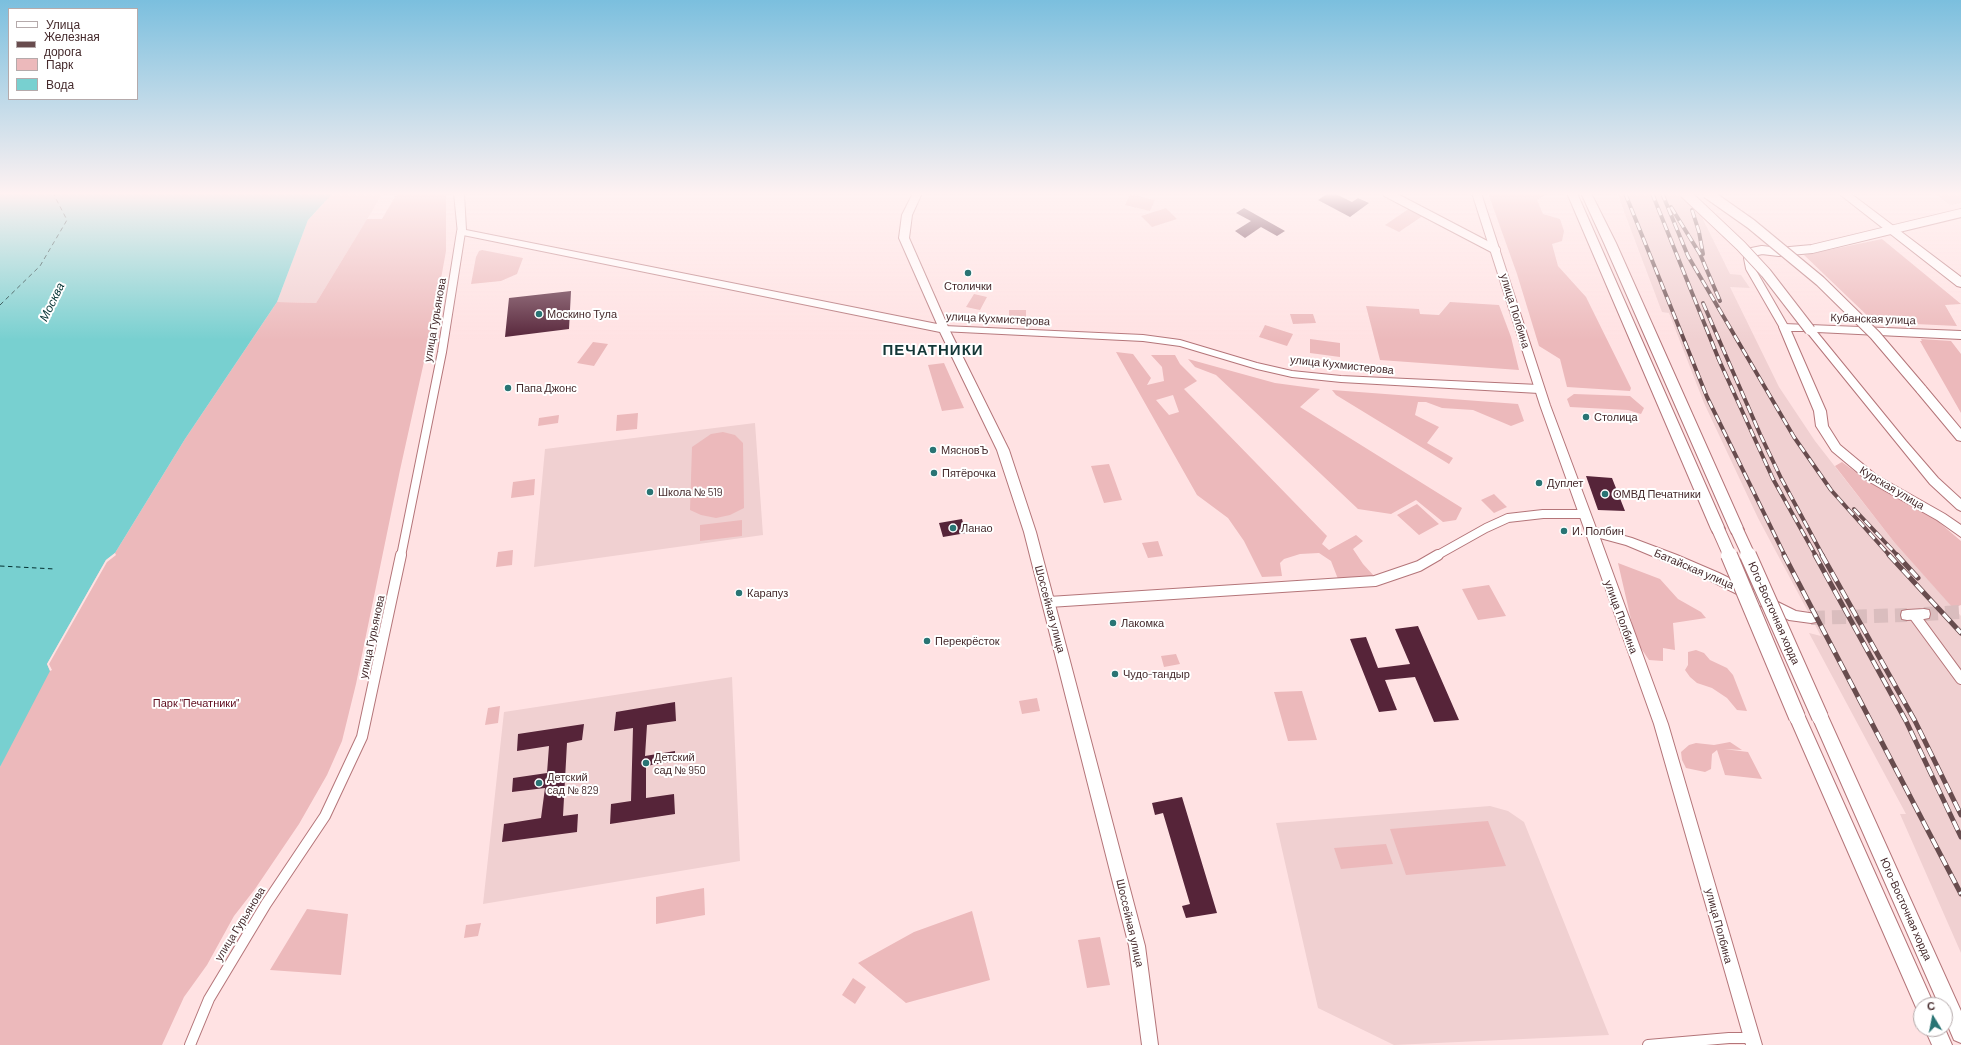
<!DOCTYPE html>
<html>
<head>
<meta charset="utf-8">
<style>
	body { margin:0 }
	#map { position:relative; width:1961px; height:1045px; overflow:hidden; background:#ffe2e3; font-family:Barlow,sans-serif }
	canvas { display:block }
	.legend { position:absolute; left:8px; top:8px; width:130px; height:92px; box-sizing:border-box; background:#fff; border:1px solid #b5aaab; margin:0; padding:5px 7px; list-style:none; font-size:12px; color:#452a2c }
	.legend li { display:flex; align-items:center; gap:8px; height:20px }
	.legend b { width:20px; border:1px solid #b5aaab }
	.north { position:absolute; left:1913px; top:997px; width:40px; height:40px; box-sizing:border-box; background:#fff; border:1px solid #b5aaab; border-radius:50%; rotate:350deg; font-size:11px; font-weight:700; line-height:16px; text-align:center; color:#452a2c }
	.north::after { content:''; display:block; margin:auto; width:14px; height:18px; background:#297474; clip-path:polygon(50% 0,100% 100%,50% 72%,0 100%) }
</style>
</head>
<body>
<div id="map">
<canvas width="1961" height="1045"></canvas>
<ul class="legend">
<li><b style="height:5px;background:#fff"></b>Улица</li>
<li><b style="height:5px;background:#684c4e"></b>Железная дорога</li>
<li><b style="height:11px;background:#ecb9bb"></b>Парк</li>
<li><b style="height:11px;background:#78d0d0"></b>Вода</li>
</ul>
<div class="north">С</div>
</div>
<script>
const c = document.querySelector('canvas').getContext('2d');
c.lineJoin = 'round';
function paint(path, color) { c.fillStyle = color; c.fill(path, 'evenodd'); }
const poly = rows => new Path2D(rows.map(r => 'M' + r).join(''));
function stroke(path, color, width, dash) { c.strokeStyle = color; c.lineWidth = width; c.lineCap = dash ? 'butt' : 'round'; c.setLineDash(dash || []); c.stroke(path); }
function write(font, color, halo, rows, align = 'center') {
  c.font = font + ' Barlow,sans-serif'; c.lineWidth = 4; c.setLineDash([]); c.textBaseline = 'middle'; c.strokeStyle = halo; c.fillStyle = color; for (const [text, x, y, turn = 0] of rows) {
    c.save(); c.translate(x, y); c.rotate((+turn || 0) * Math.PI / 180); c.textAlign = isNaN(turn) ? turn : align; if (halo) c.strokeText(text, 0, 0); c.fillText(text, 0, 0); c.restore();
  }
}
const built = poly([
	[333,193,383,193,316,303,277,302,308,220],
	[1617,193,1690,193,1730,274,1741,275,1750,288,1730,287,1779,387,1815,441,1894,542,1961,616,1961,953,1900,814,1906,814,1809,633,1821,636,1758,518,1704,403,1669,313,1662,312],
	[1933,193,1961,193,1961,203,1950,205],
	[755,423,763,535,534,567,545,449],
	[732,677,740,861,483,904,504,712],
	[1490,806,1508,811,1524,822,1609,1035,1394,1045,1318,1008,1276,823]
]);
const green = poly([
	[397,193,446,193,446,251,435,312,400,470,356,684,342,741,327,775,299,824,255,889,234,916,207,965,184,997,162,1045,0,1045,0,767,47,664,106,560,115,553,185,439,277,302,316,303,367,219,382,219],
	[1488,193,1548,193,1537,200,1543,214,1560,219,1564,231,1562,241,1552,244,1558,266,1586,297,1631,388,1630,391,1567,387,1560,359,1539,346,1517,274],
	[1130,194,1155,200,1150,211,1125,205],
	[1166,208,1177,219,1152,227,1141,216],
	[1410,208,1424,215,1399,232,1385,225],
	[1882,239,1961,304,1945,305,1957,326,1874,322,1804,255],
	[482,250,523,258,517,274,501,281,471,284,476,257,479,251],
	[974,294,987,297,980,310,966,307],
	[1450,302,1499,305,1511,337,1519,370,1380,360,1366,306,1419,309,1420,314,1439,315],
	[1009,310,1026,310,1026,320,1009,320],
	[1290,314,1313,314,1316,323,1293,324],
	[1265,325,1293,334,1287,346,1259,337],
	[1310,339,1340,343,1340,357,1310,353],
	[1921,339,1951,341,1961,354,1961,413,1920,341,1922,341],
	[593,342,608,344,594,366,577,363],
	[1116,352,1133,354,1151,378,1147,385,1164,381,1162,367,1151,355,1175,355,1180,364,1197,381,1184,389,1327,536,1322,544,1329,550,1356,535,1363,541,1353,549,1363,564,1375,577,1338,579,1331,561,1319,553,1300,554,1284,559,1280,563,1282,576,1262,577,1244,541,1228,518,1197,495],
	[1173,395,1179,412,1169,415,1156,400],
	[1188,359,1275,383,1320,389,1300,407,1462,508,1456,520,1443,522,1416,500,1391,514,1358,509,1216,375,1195,367],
	[944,363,964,408,942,411,928,365],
	[1332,390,1518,404,1524,421,1511,426,1473,410,1442,408,1426,402,1418,402,1415,415,1439,427,1427,443,1453,458,1449,464,1336,395],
	[1574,394,1630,396,1644,408,1641,414,1628,410,1570,407,1567,399],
	[638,413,637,429,616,431,617,415],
	[559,415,558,423,538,426,539,418],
	[723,432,735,435,743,443,744,508,730,515,716,518,701,515,690,510,692,447,711,434],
	[1842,462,1865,479,1934,518,1961,541,1961,605,1953,608,1894,542,1835,466],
	[1109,464,1122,500,1104,503,1091,466],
	[535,479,534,495,511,498,513,482],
	[1494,494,1507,507,1494,513,1481,500],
	[1417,504,1439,524,1419,535,1397,515],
	[742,520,742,536,700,541,700,525],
	[1158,541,1163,556,1148,558,1142,543],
	[513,550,512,565,496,567,498,552],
	[1618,563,1660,579,1678,599,1701,612,1706,618,1673,623,1675,650,1663,648,1663,661,1649,660,1636,641],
	[1489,585,1506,616,1478,620,1462,589],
	[1696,650,1704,653,1710,660,1727,668,1733,675,1747,711,1737,710,1727,698,1712,688,1697,683,1690,677,1685,670,1688,665,1688,652],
	[1176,654,1180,664,1164,667,1161,656],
	[1302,691,1317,740,1288,741,1274,692],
	[1037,698,1040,711,1022,714,1019,701],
	[500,706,498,723,485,725,488,708],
	[1730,742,1742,750,1724,749,1748,752,1762,779,1725,775,1717,750,1712,754,1711,769,1705,772,1686,768,1682,760,1681,752,1689,745,1696,743,1714,745],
	[1488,821,1506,866,1406,875,1390,829],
	[1386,844,1393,864,1341,869,1334,848],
	[704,888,705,915,656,924,656,897],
	[307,909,348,914,341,975,270,970],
	[972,911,990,980,906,1003,858,963,914,932],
	[481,923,478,936,464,938,466,925],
	[1100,937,1110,985,1087,988,1078,940],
	[853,978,866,987,855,1004,842,995]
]);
const water = poly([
	[0,193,333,193,308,220,277,302,185,439,115,553,106,560,47,664,50,671,0,767]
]);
const pier = poly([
	[115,553,116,555,107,562,49,664,52,670,50,671,47,664,106,560]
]);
const ferry = poly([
	[0,305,40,266,67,220,53,193],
	[0,566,55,569]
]);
const building = poly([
	[1328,193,1334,193,1352,202,1358,198,1369,203,1350,217,1318,200],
	[1244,208,1285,231,1277,236,1261,227,1245,238,1235,231,1251,221,1236,213],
	[571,291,569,329,505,337,509,298],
	[1586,476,1612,478,1625,511,1598,510],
	[962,519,966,533,943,537,939,523],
	[1418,626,1459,720,1434,722,1415,677,1385,680,1397,710,1379,712,1350,639,1366,637,1378,668,1410,664,1395,629],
	[675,702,676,721,647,725,645,756,675,751,675,761,646,766,646,798,674,794,675,814,610,824,611,804,631,801,633,728,614,731,616,712],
	[584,724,582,740,567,743,563,816,578,814,577,832,502,842,504,824,541,818,545,788,512,792,513,778,547,773,549,746,517,751,518,734],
	[1182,797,1217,913,1186,918,1182,906,1190,904,1163,813,1155,815,1152,803]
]);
const secondaryTunnel = poly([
	[1924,614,1961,612],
	[1811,618,1907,615]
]);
const minorFar1 = poly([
	[1387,193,1496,250],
	[1784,327,1750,268,1748,258,1752,252,1762,250,1779,252,1812,249,1961,213],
	[401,556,442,352,461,232],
	[1436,556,1486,528,1508,518,1543,514,1584,514]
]);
const minor = poly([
	[1049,602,1375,581,1419,566,1438,555],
	[1914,615,1961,679],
	[190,1045,209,999,266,904,325,816,362,737,401,555],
	[1648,1045,1729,1038,1752,1038]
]);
const tertiary = poly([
	[944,326,1143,335,1180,340,1257,363,1292,371,1341,376,1539,385,1544,389,1539,393,1341,382,1292,377,1257,369,1180,346,1143,341,941,331,939,329,941,327,944,326]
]);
const secondary = poly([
	[454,193,464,193,466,230,937,324,899,238,902,215,913,193,922,193,912,215,909,238,949,329,1009,450,1036,532,1145,946,1158,1045,1142,1045,1129,946,1024,532,997,450,940,332,458,234,454,193],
	[1472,193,1481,193,1550,405,1596,528,1632,538,1677,555,1719,573,1796,611,1816,614,1817,618,1816,622,1811,623,1789,620,1711,581,1669,563,1626,545,1600,538,1668,724,1762,1045,1746,1045,1654,724,1540,405,1472,193],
	[1784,324,1961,331,1961,339,1817,332,1906,441,1938,478,1961,499,1961,511,1957,509,1930,484,1806,331,1791,331,1826,411,1828,426,1840,445,1876,475,1945,514,1961,525,1961,537,1937,520,1868,481,1832,451,1816,426,1814,411,1779,327,1784,324],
	[1921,385,1925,386,1961,429,1961,441,1957,440,1917,392,1916,389,1921,385],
	[1924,609,1929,610,1930,614,1929,618,1924,619,1907,620,1902,619,1901,615,1902,611,1907,610,1924,609]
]);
const primary = poly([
	[1567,193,1577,193,1725,529,1723,533,1718,535,1713,533,1711,529,1567,193],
	[1581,193,1591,193,1616,243,1744,530,1742,534,1737,536,1732,534,1730,530,1604,243,1581,193],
	[1838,193,1850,193,1961,277,1961,287,1957,286,1838,193],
	[1797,710,1803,712,1934,1005,1921,1005,1921,1013,1918,1012,1789,717,1791,712,1797,710],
	[1820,710,1826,712,1961,1011,1961,1043,1954,1040,1945,1019,1945,1005,1939,1005,1812,717,1814,712,1820,710],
	[1925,1029,1945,1029,1952,1045,1932,1045,1925,1029]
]);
const railFar1 = poly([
	[1625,193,1707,397,1785,556],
	[1652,193,1719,360,1773,479,1816,556],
	[1662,193,1688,256,1794,437,1831,490,1890,556],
	[1671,207,1700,254,1720,301],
	[1692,210,1699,232,1703,254],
	[1703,303,1760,434,1781,478,1823,556],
	[1854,509,1898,556]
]);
const rail = poly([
	[1784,555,1961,894],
	[1815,555,1906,721,1961,837],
	[1822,555,1915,721,1961,815],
	[1889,555,1961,633],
	[1897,555,1918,578]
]);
const secondaryBridge = poly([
	[1685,193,1741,246,1766,273,1810,330],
	[1707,193,1751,224,1820,281,1875,335,1921,389]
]);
const primaryBridgeFar1 = poly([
	[1718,529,1730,556],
	[1737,530,1749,556]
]);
const primaryBridge = poly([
	[1729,555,1797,717],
	[1748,555,1820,717]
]);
const markers = [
	[968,273,4,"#297474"],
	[539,314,4,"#297474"],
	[508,388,4,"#297474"],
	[1586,417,4,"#297474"],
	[933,450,4,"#297474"],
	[934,473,4,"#297474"],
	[1539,483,4,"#297474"],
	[650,492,4,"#297474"],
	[1605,494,4,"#297474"],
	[953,528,4,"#297474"],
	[1564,531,4,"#297474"],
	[739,593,4,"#297474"],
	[1113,623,4,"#297474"],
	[927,641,4,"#297474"],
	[1115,674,4,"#297474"],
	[646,763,4,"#297474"],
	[539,783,4,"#297474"]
];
const poiNames = [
	["Столички",968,286,"center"],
	["Москино Тула",547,314],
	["Папа Джонс",516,388],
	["Столица",1594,417],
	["МясновЪ",941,450],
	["Пятёрочка",942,473],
	["Дуплет",1547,483],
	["Школа № 519",658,492],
	["ОМВД Печатники",1613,494],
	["Ланао",961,528],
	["И. Полбин",1572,531],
	["Карапуз",747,593],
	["Лакомка",1121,623],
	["Перекрёсток",935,641],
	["Чудо-тандыр",1123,674],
	["Детский",654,757],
	["сад № 950",654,770],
	["Детский",547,777],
	["сад № 829",547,790]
];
const streetNames = [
	["улица Полбина",1515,311,73],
	["улица Кухмистерова",998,319,3],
	["Кубанская улица",1873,319,2],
	["улица Гурьянова",435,320,-80],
	["улица Кухмистерова",1342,365,6],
	["Курская улица",1892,488,31],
	["Батайская улица",1694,569,23],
	["Шоссейная улица",1050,609,75],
	["Юго-Восточная хорда",1774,613,66],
	["улица Полбина",1621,617,70],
	["улица Гурьянова",372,637,-78],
	["Юго-Восточная хорда",1906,909,66],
	["Шоссейная улица",1130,923,77],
	["улица Гурьянова",240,924,-58],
	["улица Полбина",1719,926,75]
];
const parkNames = [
	["Парк \"Печатники\"",196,703]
];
const waterNames = [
	["Москва",52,302,-64]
];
const districtNames = [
	["ПЕЧАТНИКИ",933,350]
];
paint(built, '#f0d0d1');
paint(green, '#ecb9bb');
paint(water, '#78d0d0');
paint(pier, '#ffe2e3');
stroke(ferry, '#043132', 1, [4.5, 3.5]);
paint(building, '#562439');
stroke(secondaryTunnel, '#dabdbe', 14, [14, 7]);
stroke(minorFar1, '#b47579', 10);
stroke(minor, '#b47579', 12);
stroke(tertiary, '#b47579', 2);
stroke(secondary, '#b47579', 2);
stroke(primary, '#b47579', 2);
stroke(minorFar1, '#fff', 8);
stroke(minor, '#fff', 10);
paint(tertiary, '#fff');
paint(secondary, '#fff');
paint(primary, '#fff');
stroke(railFar1, '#684c4e', 4);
stroke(rail, '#684c4e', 5);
stroke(railFar1, '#fff', 2.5, [8]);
stroke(rail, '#fff', 3.5, [10]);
stroke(secondaryBridge, '#b47579', 12, []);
stroke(primaryBridgeFar1, '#b47579', 14, []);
stroke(primaryBridge, '#b47579', 18, []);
stroke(secondaryBridge, '#fff', 10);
stroke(primaryBridgeFar1, '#fff', 12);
stroke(primaryBridge, '#fff', 16);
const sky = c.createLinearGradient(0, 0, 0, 340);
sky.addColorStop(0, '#7bbfde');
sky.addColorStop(0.57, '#fff2f2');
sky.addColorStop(1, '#fff2f200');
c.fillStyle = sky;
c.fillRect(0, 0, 1961, 340);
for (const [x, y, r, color] of markers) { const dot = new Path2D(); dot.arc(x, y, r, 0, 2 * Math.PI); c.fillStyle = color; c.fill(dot); stroke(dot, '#fff', 1.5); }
write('11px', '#452a2c', '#fff', poiNames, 'left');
write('11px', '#452a2c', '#fff', streetNames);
write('11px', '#600c1e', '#fff', parkNames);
write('italic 12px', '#043132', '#fff', waterNames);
c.letterSpacing = '1px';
write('bold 15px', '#143737', '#fff', districtNames);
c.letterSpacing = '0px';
</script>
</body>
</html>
